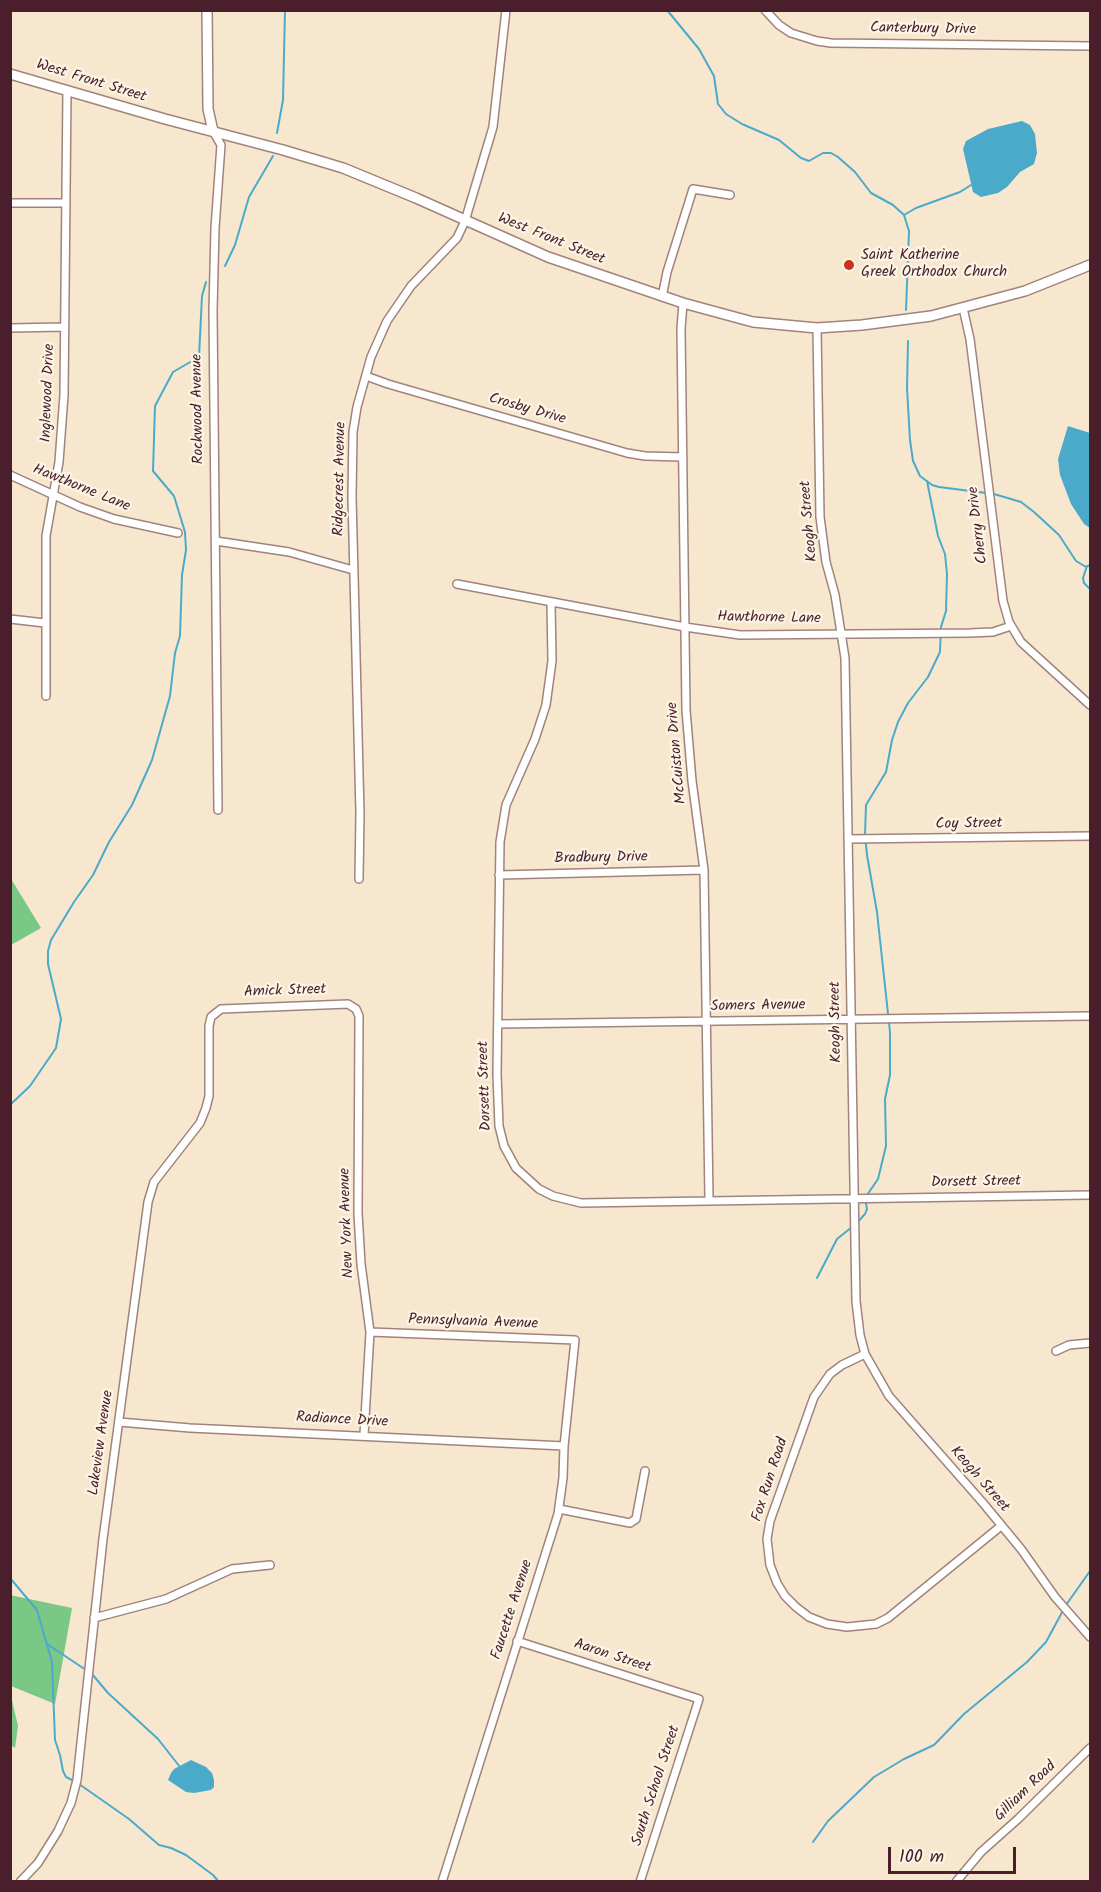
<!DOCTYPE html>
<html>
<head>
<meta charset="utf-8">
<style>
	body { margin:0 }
	#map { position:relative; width:1101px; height:1892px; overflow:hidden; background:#f8e7cf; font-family:Kalam,sans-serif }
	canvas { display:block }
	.frame { position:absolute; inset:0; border:12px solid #4a1f2b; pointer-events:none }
	.scale { position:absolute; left:888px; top:1847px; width:128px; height:27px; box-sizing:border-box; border:3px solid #4a1f2b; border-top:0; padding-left:8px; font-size:18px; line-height:21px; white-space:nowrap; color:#4a1f2b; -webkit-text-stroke:4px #fcf5e5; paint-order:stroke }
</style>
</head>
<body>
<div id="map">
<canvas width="1101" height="1892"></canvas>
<div class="frame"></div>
<div class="scale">100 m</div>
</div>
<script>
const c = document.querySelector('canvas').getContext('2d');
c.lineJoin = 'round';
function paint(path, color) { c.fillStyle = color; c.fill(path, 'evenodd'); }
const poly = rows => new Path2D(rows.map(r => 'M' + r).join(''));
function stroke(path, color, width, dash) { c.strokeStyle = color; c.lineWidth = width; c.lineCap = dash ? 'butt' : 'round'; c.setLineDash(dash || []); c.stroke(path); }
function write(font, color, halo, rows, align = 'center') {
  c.font = font + ' Kalam,sans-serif'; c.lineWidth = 4.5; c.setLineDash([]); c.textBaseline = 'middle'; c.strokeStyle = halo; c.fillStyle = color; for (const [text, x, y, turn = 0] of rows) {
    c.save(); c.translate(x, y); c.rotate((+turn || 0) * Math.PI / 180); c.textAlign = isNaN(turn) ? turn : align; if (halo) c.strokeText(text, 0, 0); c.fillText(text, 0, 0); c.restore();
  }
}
const green = poly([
	[10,877,41,928,11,945,10,945],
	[10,1595,72,1608,55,1704,11,1686],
	[10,1692,18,1726,15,1748,11,1745]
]);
const water = poly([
	[1022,121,1030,125,1035,134,1037,153,1034,164,1020,172,1007,187,998,193,981,197,973,192,963,149,966,141,988,129],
	[1068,426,1090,433,1090,528,1084,524,1071,504,1060,475,1058,459],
	[191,1760,206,1767,212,1773,214,1780,214,1787,211,1790,194,1793,186,1792,168,1780,171,1773,174,1769]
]);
const stream = poly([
	[667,10,699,49,714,76,718,104,726,114,742,124,779,140,801,158,809,161,823,153,831,153,838,157,855,172,871,193,893,205,904,215,909,231,906,310],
	[277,133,283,100,285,10],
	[904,215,916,208,960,192,971,185],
	[225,266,235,245,249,197,273,156],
	[908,341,907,388,910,440,913,461,920,476,932,485,939,487,994,494,1021,502,1034,512,1059,535,1076,561,1086,567,1090,565],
	[1087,566,1083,578,1084,583,1090,589],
	[10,1105,30,1086,56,1048,61,1019,48,964,48,951,51,940,74,902,93,875,109,842,132,805,152,760,170,696,175,653,180,636,182,575,186,550,185,532,174,496,153,471,155,406,173,372,199,357,202,296,206,282],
	[856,1224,865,1214,867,1209,865,1198,878,1179,886,1146,885,1099,890,1075,890,1032,877,912,867,855,865,835,866,805,886,772,892,740,898,722,908,703,928,677,940,652,941,627,946,611,947,574,945,554,938,536,927,481],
	[817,1278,837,1239,852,1227],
	[10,1578,37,1610,52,1662,55,1740,60,1755,63,1771,66,1777,74,1781],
	[47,1644,92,1674,108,1693,158,1739,180,1767],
	[79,1784,129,1819,159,1845,171,1848,186,1855,213,1875,219,1882],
	[813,1842,828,1821,874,1777,904,1759,934,1745,964,1714,1027,1662,1046,1642,1066,1605,1090,1571]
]);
const street = poly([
	[765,10,779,25,791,33,817,41,831,43,1090,46],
	[213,131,221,145,215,228,213,311,218,810],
	[10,203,66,203],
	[662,297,667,272,693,189,730,195],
	[683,303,681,329,686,710,692,781,704,870,709,1200],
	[963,308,970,339,1003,601,1009,622,1021,642,1090,705],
	[10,328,64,327],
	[817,328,820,517,826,562,835,595,845,658,856,1301,860,1335,865,1354,889,1396,983,1503,1021,1549,1055,1597,1090,1637],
	[366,376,388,384,627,453,645,456,683,457],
	[10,475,80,507,114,519,178,533],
	[216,541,289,552,353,570],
	[457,584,685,627,740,635,970,633,993,632,1011,626],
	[551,602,552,661,546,705,535,739,506,805,500,842,497,1074,499,1126,504,1146,516,1168,539,1189,553,1196,581,1203,1090,1195],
	[10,619,45,623],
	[46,696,46,536,59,462,64,395,67,90],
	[848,839,1090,836],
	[499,875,704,870],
	[359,879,360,813,352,497,353,432,357,407,371,357,387,321,411,286,457,238,465,221,493,127,506,10],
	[498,1024,1090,1016],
	[370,1332,575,1340,564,1446,563,1478,558,1514,442,1882],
	[1056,1351,1069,1345,1090,1343],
	[865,1354,842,1365,830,1374,814,1397,770,1521,767,1539,770,1565,777,1583,785,1596,796,1607,809,1617,827,1624,847,1627,876,1624,888,1618,1001,1526],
	[119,1422,190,1428,564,1446],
	[559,1509,630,1523,636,1519,645,1471],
	[94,1618,166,1599,232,1569,270,1565],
	[517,1641,699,1699,640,1882],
	[20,1882,38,1863,58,1831,71,1803,77,1780,103,1539,148,1202,154,1182,200,1123,206,1108,209,1096,209,1026,211,1017,221,1009,348,1004,356,1009,359,1016,358,1213,361,1264,370,1332,364,1435],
	[956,1882,981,1852,1018,1819,1090,1748]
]);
const secondary = poly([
	[207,10,208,109,213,131],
	[10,74,165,119,283,150,343,168,416,198,548,257,683,303,753,322,817,328,862,325,931,316,1025,291,1090,265]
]);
const markers = [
	[849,265,6,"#c8321e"]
];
const streetNames = [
	["Canterbury Drive",923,30,1],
	["West Front Street",91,82,17],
	["West Front Street",551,240,22],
	["Inglewood Drive",49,393,-88],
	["Rockwood Avenue",199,409,-91],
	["Crosby Drive",527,410,16],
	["Ridgecrest Avenue",341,479,-89],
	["Hawthorne Lane",81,489,22],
	["Keogh Street",810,521,-95],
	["Cherry Drive",979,525,-97],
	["Hawthorne Lane",769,619,1],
	["McCuiston Drive",678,753,-95],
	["Coy Street",969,825,-1],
	["Bradbury Drive",601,859,-1],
	["Amick Street",285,992,-2],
	["Somers Avenue",758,1007,-1],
	["Keogh Street",837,1022,-91],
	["Dorsett Street",486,1086,-92],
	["Dorsett Street",976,1183,-1],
	["New York Avenue",348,1223,-92],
	["Pennsylvania Avenue",473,1323,2],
	["Radiance Drive",342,1421,3],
	["Lakeview Avenue",102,1443,-82],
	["Fox Run Road",771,1480,-72],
	["Keogh Street",979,1480,49],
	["Faucette Avenue",513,1610,-72],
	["Aaron Street",612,1657,18],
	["South School Street",657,1786,-72],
	["Gilliam Road",1026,1792,-44]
];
const poiNames = [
	["Saint Katherine",861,256],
	["Greek Orthodox Church",861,273]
];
paint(green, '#7bc786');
paint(water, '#4baaca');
stroke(stream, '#4baaca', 2);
stroke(street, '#a1837d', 10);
stroke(secondary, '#a1837d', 12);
stroke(street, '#fff', 7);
stroke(secondary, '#fff', 9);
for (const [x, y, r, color] of markers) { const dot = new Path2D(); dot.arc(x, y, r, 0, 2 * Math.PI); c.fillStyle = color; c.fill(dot); stroke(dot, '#fcf5e5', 2); }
write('15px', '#4a1f2b', '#fcf5e5', streetNames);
write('15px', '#4a1f2b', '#fcf5e5', poiNames, 'left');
</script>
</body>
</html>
